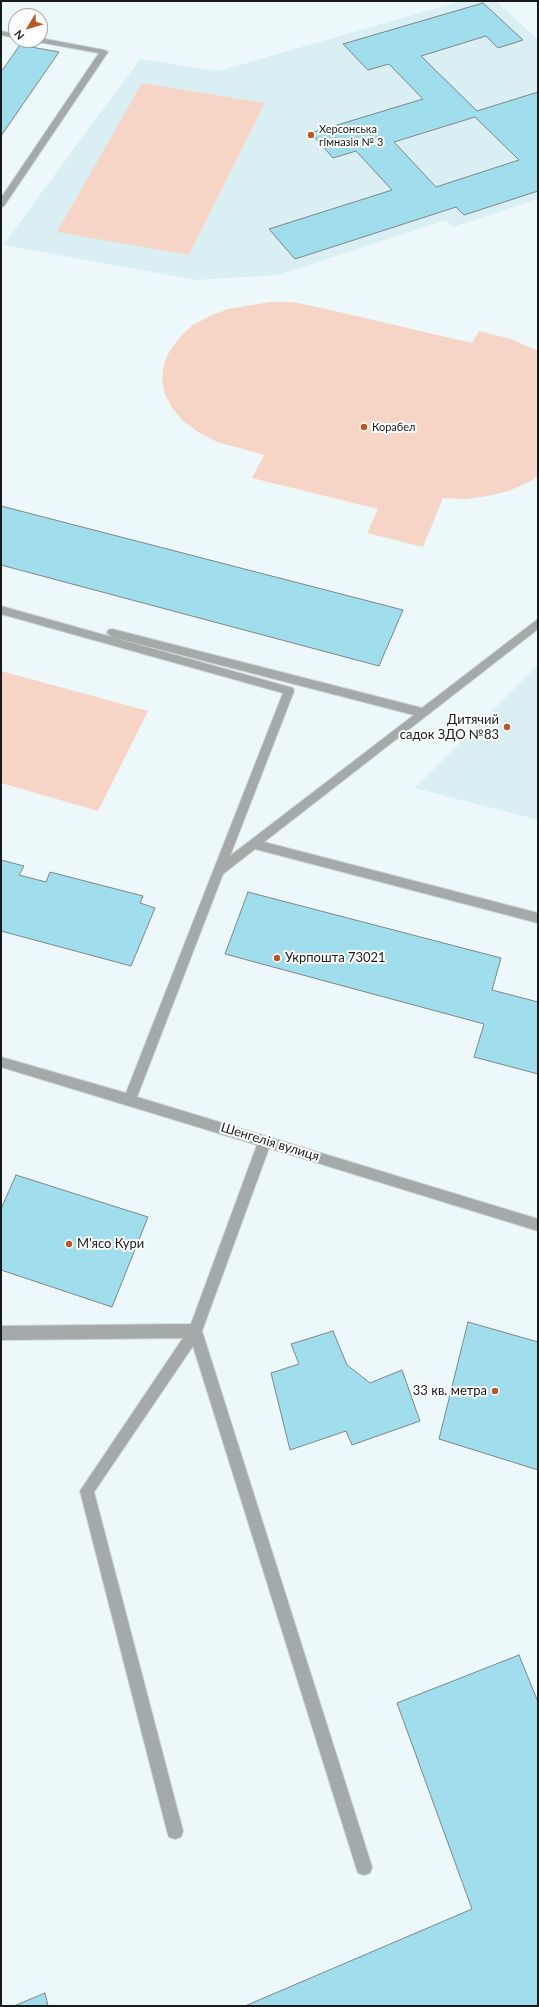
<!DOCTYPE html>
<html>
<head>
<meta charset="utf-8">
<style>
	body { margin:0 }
	#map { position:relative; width:539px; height:2007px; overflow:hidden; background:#edf8fb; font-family:Lato,sans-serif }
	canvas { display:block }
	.frame { position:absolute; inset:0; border:2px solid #171b1c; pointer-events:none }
	.north { position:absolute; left:8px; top:8px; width:40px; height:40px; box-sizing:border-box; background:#fff; border:1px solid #a2a4a4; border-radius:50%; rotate:232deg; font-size:11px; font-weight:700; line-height:16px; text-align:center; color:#171b1c }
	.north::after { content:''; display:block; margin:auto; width:14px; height:18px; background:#bc5824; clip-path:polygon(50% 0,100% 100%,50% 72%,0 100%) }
</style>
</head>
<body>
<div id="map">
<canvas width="539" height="2007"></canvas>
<div class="frame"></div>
<div class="north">N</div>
</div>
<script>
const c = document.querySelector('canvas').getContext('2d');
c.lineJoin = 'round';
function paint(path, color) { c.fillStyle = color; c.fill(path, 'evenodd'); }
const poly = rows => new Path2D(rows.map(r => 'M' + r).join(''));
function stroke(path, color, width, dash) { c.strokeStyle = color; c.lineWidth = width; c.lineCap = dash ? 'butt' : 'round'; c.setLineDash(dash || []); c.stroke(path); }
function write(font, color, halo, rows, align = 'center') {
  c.font = font + ' Lato,sans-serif'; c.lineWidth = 4; c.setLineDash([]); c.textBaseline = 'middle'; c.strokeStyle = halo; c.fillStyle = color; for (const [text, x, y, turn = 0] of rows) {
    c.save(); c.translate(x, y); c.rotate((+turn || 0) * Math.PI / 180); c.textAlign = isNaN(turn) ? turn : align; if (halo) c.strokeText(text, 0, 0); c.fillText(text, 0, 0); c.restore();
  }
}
const built = poly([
	[461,1,496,1,538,40,538,199,453,227,446,220,278,275,196,280,3,245,140,59,219,71],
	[538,665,538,820,415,788]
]);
const green = poly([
	[142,83,265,103,189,255,57,232],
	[270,302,292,302,313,306,472,343,479,331,511,339,538,351,538,476,529,482,509,491,488,496,465,499,443,498,423,547,367,533,378,509,252,478,264,455,217,442,198,432,183,421,172,408,165,394,162,379,164,364,170,350,180,337,193,325,210,316,228,309],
	[1,671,148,711,98,811,1,783]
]);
const building = poly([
	[483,3,523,40,498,48,486,36,421,56,477,111,538,92,538,191,464,215,456,207,295,259,269,229,392,190,356,151,333,158,311,133,423,99,389,64,368,70,343,44,483,3],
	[475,117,519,160,436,187,394,142,475,117],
	[20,45,59,52,1,136,1,72,20,45],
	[1,506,403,610,379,666,1,565,1,506],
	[1,860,24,866,19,875,46,882,50,872,143,896,140,903,155,908,131,966,1,931,1,860],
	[248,892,501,958,492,990,538,1002,538,1074,474,1057,484,1024,225,954,248,892],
	[16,1175,148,1217,112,1307,1,1270,1,1209,16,1175],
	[468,1322,538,1342,538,1470,439,1439,468,1322],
	[333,1331,347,1365,370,1383,402,1370,420,1421,352,1445,346,1431,290,1450,271,1373,299,1364,291,1344,333,1331],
	[519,1655,538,1702,538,2006,245,2006,472,1909,397,1703,519,1655],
	[45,1993,48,2006,14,2006,45,1993]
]);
const minor = poly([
	[1,31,16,34,16,38,1,35,1,31],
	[40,38,104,50,108,52,4,206,1,207,1,198,99,53,38,42,34,40,40,40,40,38],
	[1,606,293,688,294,691,230,856,414,715,112,637,107,633,108,630,112,629,422,708,538,619,538,629,264,842,538,913,538,923,255,849,223,874,137,1097,538,1219,538,1231,269,1148,202,1331,372,1867,370,1873,364,1875,358,1873,356,1867,193,1346,94,1492,183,1831,181,1837,175,1839,169,1837,167,1831,80,1491,183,1338,1,1340,1,1326,191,1324,257,1145,1,1067,1,1057,126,1093,283,693,1,614,1,606]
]);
const markers = [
	[311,135,4,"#bc5824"],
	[364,427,4,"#bc5824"],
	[507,727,4,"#bc5824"],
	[277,958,4,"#bc5824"],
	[69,1244,4,"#bc5824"],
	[495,1391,4,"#bc5824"]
];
const farPoinames = [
	["Херсонська",319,129],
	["гімназія № 3",319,142],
	["Корабел",372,427]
];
const poiNames = [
	["Дитячий",499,720],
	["садок ЗДО №83",499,735],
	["Укрпошта 73021",285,958,"left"],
	["М'ясо Кури",77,1244,"left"],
	["33 кв. метра",487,1391]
];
const streetNames = [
	["Шенгелія вулиця",270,1142,17]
];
paint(built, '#daeff4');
paint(green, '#f6d5c6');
paint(building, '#a0deee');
stroke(building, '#7c8789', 1);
stroke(minor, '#cbd5d7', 2);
paint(minor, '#a4a9aa');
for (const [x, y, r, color] of markers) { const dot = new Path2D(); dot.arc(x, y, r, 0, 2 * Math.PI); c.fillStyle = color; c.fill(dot); stroke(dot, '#fff', 1.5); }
write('11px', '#171b1c', '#fff', farPoinames, 'left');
write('13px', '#171b1c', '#fff', poiNames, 'right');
write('13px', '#171b1c', '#fff', streetNames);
</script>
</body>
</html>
